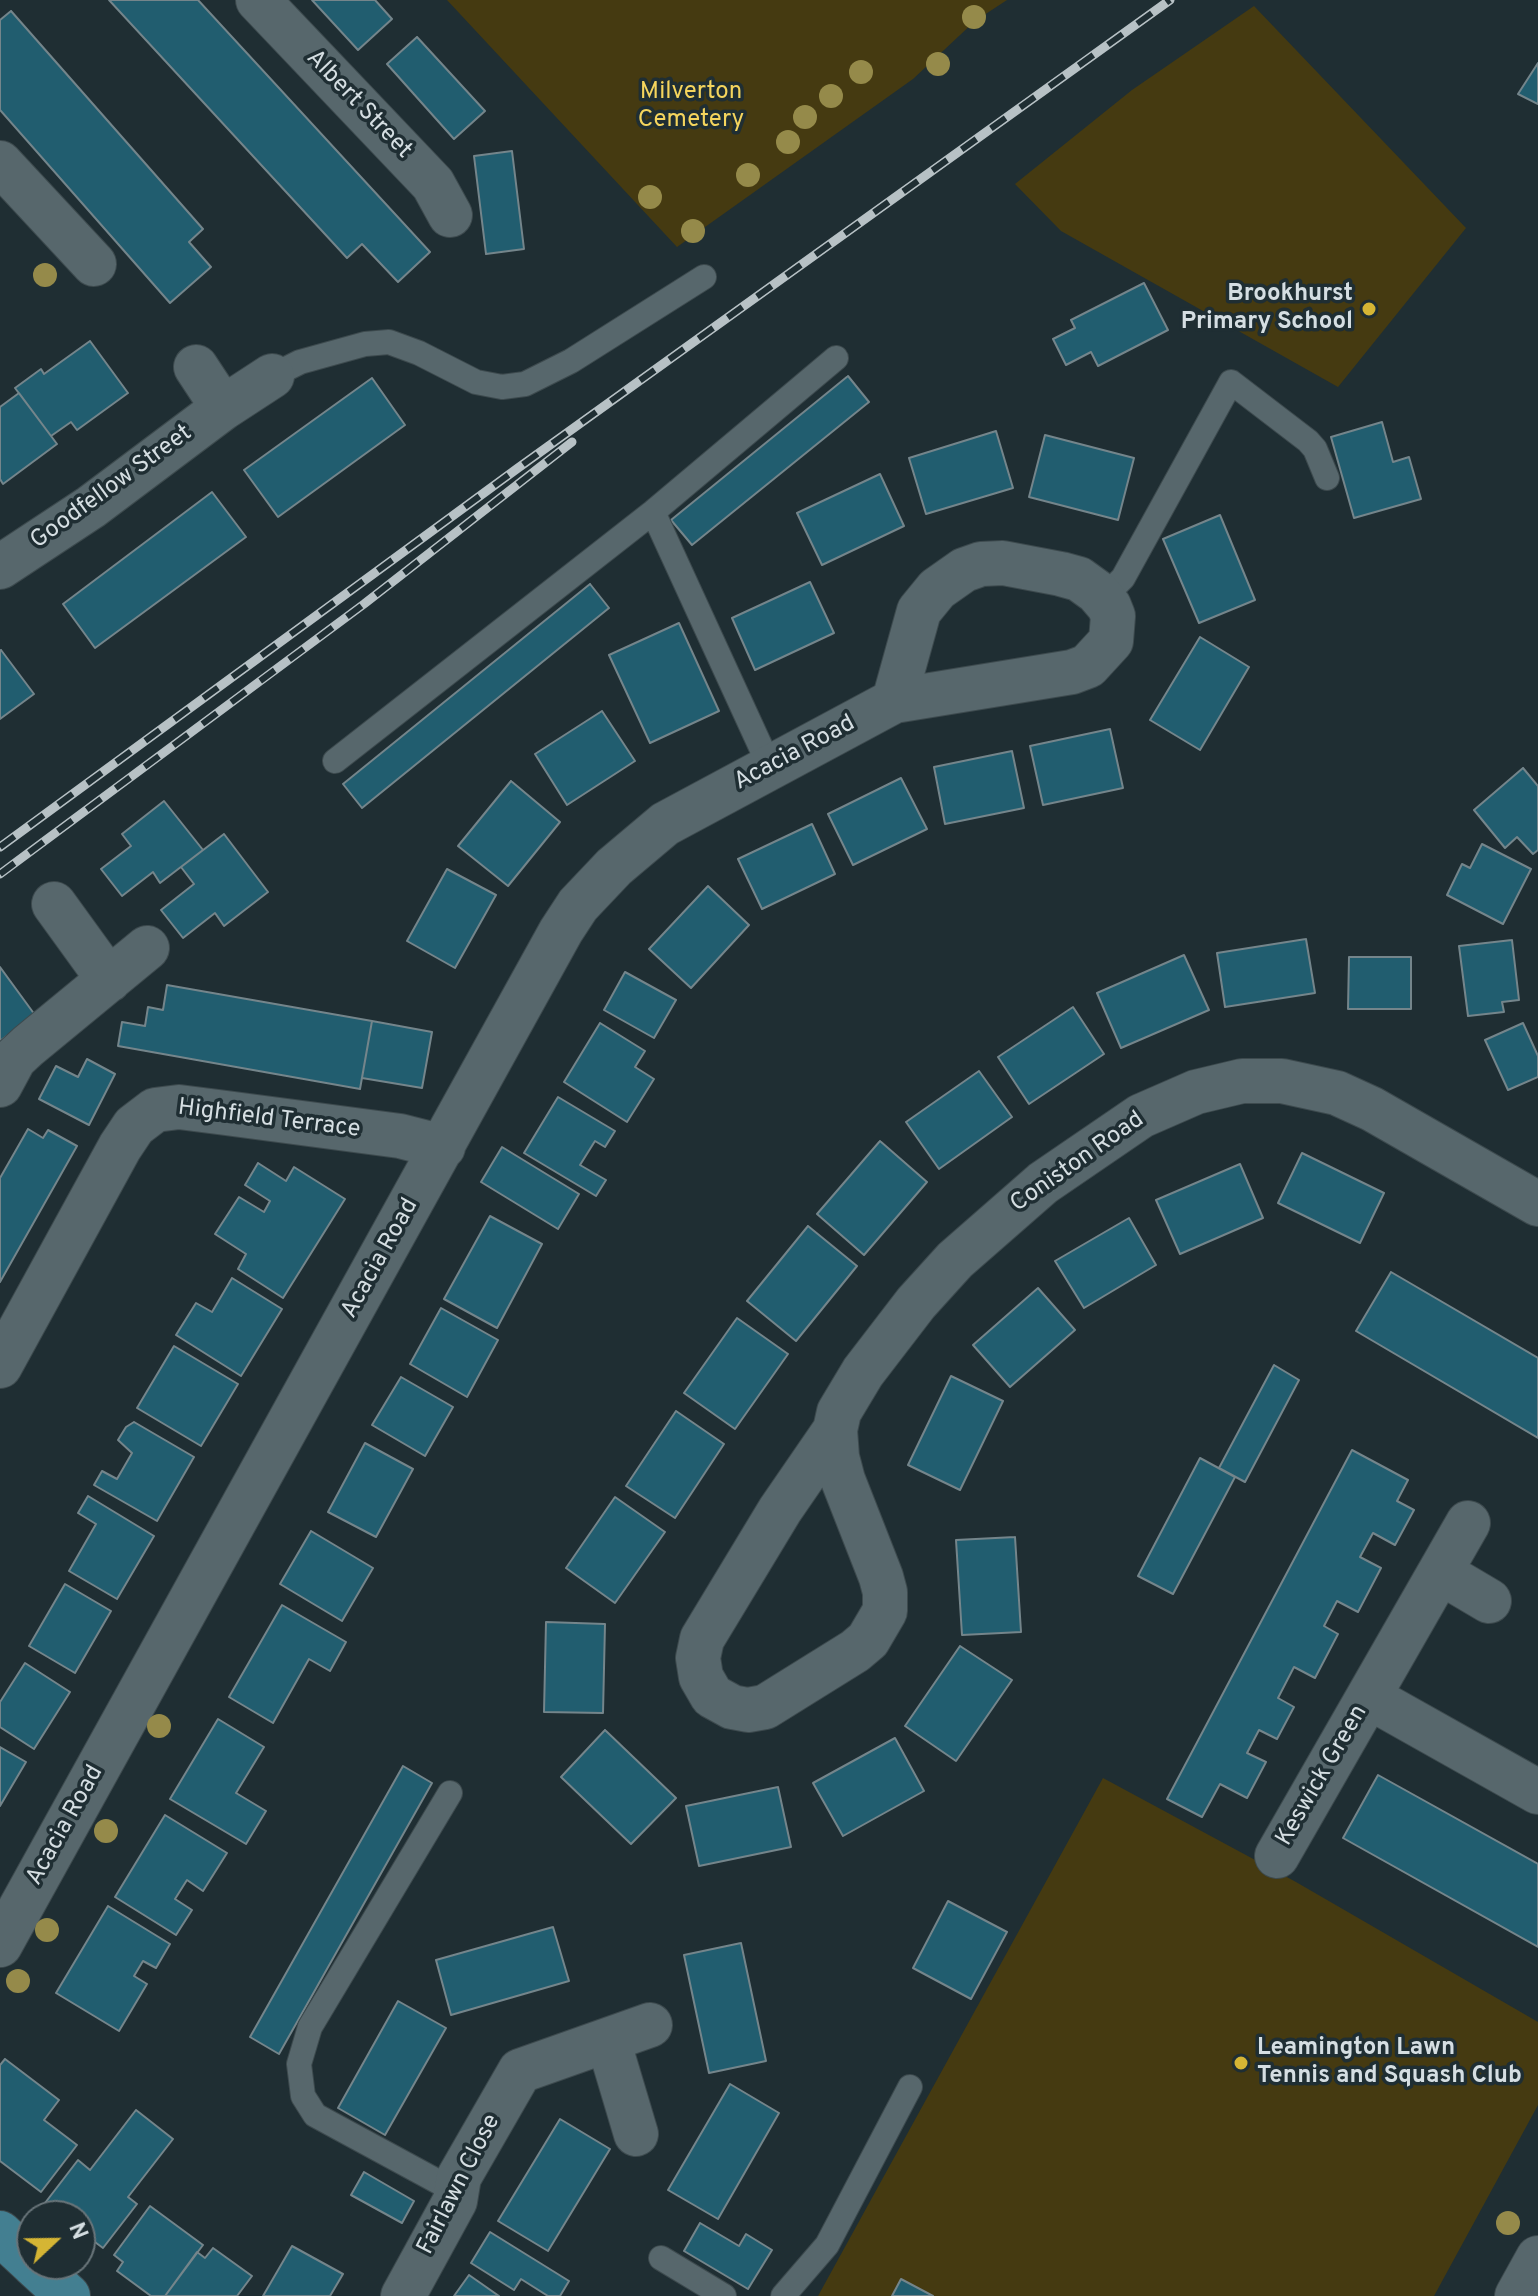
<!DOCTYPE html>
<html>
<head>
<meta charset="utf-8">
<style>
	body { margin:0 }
	#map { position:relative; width:1538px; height:2296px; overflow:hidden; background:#1f2e33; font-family:Overpass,sans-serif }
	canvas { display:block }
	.north { position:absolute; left:16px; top:2200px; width:80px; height:80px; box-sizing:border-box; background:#1f2e33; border:2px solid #687479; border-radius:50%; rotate:68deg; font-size:22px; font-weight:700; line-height:32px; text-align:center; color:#d5dee2 }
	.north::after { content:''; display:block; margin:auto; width:28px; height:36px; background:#d5b534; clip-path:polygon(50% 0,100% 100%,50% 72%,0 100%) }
</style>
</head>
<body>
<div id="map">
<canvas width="1538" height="2296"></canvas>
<div class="north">N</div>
</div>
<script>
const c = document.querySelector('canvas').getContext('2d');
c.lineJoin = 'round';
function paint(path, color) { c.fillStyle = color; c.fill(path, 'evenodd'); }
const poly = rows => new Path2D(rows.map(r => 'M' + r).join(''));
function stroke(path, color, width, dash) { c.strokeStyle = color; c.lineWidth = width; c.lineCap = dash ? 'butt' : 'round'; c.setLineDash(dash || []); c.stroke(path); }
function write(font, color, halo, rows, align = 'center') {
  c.font = font + ' Overpass,sans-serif'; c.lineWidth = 7; c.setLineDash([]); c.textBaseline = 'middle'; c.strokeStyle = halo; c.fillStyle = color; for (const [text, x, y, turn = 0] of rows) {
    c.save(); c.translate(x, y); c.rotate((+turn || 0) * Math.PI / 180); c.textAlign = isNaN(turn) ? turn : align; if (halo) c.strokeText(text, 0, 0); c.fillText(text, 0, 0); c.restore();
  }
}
const green = poly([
	[447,0,1007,0,975,21,913,79,677,247],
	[1254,6,1466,228,1338,387,1061,231,1015,184,1132,90],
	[1103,1778,1296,1882,1538,2022,1538,2105,1434,2296,818,2296]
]);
const building = poly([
	[109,0,198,0,430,252,398,282,362,244,347,258,109,0],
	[312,0,375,0,392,19,358,50,312,0],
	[11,11,203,229,189,242,211,267,170,303,0,110,0,20,11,11],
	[417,37,485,111,454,139,387,64,417,37],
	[1538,63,1538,104,1518,94,1538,63],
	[512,151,524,249,486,254,474,156,512,151],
	[1144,283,1168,330,1098,366,1091,352,1066,365,1053,339,1075,328,1071,320,1144,283],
	[90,341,128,393,77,430,71,422,51,436,15,388,41,369,44,374,90,341],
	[848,376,869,402,692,545,671,520,848,376],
	[372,378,405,425,278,517,244,470,372,378],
	[19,393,57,444,3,484,0,479,0,407,19,393],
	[1382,422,1393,462,1409,457,1421,499,1354,518,1331,437,1382,422],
	[996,431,1013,488,926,514,909,458,996,431],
	[1045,435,1134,458,1118,520,1029,497,1045,435],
	[880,474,904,526,822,565,797,513,880,474],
	[212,492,246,537,95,648,63,604,212,492],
	[1220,515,1255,600,1199,623,1163,539,1220,515],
	[810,582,834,633,755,670,732,618,810,582],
	[590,584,609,608,362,808,343,784,590,584],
	[679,623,719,711,650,743,609,655,679,623],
	[1200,637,1249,667,1200,750,1150,720,1200,637],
	[1,650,34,694,0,719,0,651,1,650],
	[602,711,635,761,567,805,535,754,602,711],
	[1110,729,1123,788,1043,805,1030,746,1110,729],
	[1012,751,1024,808,945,824,934,767,1012,751],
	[1523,768,1538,786,1538,850,1533,854,1517,837,1505,848,1474,810,1523,768],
	[901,778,927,829,853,865,828,814,901,778],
	[511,781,560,822,508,886,458,846,511,781],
	[164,801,203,850,160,883,153,872,122,896,101,869,131,846,122,834,164,801],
	[812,824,835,874,762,909,738,859,812,824],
	[224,834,268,892,224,926,215,913,183,938,161,910,194,884,181,867,224,834],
	[1482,844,1531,869,1503,924,1447,895,1462,864,1470,868,1482,844],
	[447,869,496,895,455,968,407,941,447,869],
	[708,886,749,925,691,988,649,949,708,886],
	[1306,939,1315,993,1225,1007,1217,953,1306,939],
	[1512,940,1519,1000,1502,1002,1504,1012,1468,1016,1459,946,1512,940],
	[1184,955,1209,1010,1121,1048,1097,993,1184,955],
	[1349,957,1411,957,1411,1009,1348,1009,1349,957],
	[0,967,35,1015,0,1041,0,967],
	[625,972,676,1000,654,1038,604,1010,625,972],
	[167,985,372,1021,360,1089,118,1046,122,1022,145,1026,148,1007,163,1010,167,985],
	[1073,1007,1104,1054,1029,1104,998,1057,1073,1007],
	[372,1021,432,1032,422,1088,362,1078,372,1021],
	[600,1023,645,1051,635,1067,654,1079,627,1122,564,1082,600,1023],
	[1523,1023,1538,1056,1538,1077,1508,1090,1485,1040,1523,1023],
	[87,1059,115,1074,89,1125,39,1099,56,1066,78,1077,87,1059],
	[979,1071,1012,1117,939,1169,906,1122,979,1071],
	[558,1097,615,1131,605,1147,595,1141,580,1165,606,1180,596,1196,524,1153,558,1097],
	[28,1129,43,1138,48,1130,77,1146,0,1282,0,1178,28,1129],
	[880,1141,927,1182,864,1255,817,1214,880,1141],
	[502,1147,579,1194,558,1229,481,1182,502,1147],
	[1302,1153,1384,1193,1360,1243,1278,1203,1302,1153],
	[258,1163,286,1181,294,1167,345,1199,283,1298,238,1269,246,1254,215,1234,239,1197,264,1212,270,1201,245,1185,258,1163],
	[1240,1164,1263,1218,1180,1254,1156,1200,1240,1164],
	[490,1216,542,1244,497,1328,444,1299,490,1216],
	[1129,1218,1156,1265,1084,1308,1055,1261,1129,1218],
	[808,1226,857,1266,796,1341,747,1301,808,1226],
	[1391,1272,1538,1358,1538,1438,1356,1331,1391,1272],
	[232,1278,282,1309,241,1376,176,1335,196,1303,212,1312,232,1278],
	[1038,1288,1075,1330,1010,1387,973,1345,1038,1288],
	[441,1308,498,1340,467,1397,410,1364,441,1308],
	[737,1318,788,1354,735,1429,684,1393,737,1318],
	[174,1346,238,1384,201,1446,137,1408,174,1346],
	[1274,1365,1299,1380,1245,1482,1219,1468,1274,1365],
	[951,1376,1003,1401,960,1490,908,1465,951,1376],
	[401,1377,453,1407,425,1456,372,1425,401,1377],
	[676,1411,724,1444,675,1518,626,1486,676,1411],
	[134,1422,194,1457,157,1521,94,1485,102,1471,117,1479,132,1453,118,1440,126,1427,134,1422],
	[365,1443,413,1469,376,1537,328,1512,365,1443],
	[1352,1450,1408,1480,1397,1501,1414,1510,1395,1545,1373,1533,1360,1557,1381,1568,1358,1612,1337,1601,1324,1626,1338,1634,1315,1678,1294,1667,1278,1698,1294,1707,1277,1739,1259,1730,1247,1753,1266,1762,1247,1798,1220,1784,1202,1817,1167,1799,1352,1450],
	[1200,1458,1235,1477,1173,1594,1138,1576,1200,1458],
	[88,1496,154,1536,117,1599,69,1571,96,1524,78,1513,88,1496],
	[615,1497,665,1532,615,1603,566,1568,615,1497],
	[311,1531,373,1568,342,1621,280,1584,311,1531],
	[1015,1537,1021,1632,962,1635,956,1540,1015,1537],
	[65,1584,111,1611,75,1673,29,1646,65,1584],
	[282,1605,346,1642,330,1671,309,1659,273,1723,229,1697,282,1605],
	[546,1622,605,1624,603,1713,544,1712,546,1622],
	[960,1646,1012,1680,956,1761,905,1726,960,1646],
	[25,1663,70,1692,34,1749,0,1727,0,1702,25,1663],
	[218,1719,264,1747,236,1793,266,1811,246,1844,170,1799,218,1719],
	[605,1730,676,1798,631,1844,561,1777,605,1730],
	[895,1738,924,1791,843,1836,813,1783,895,1738],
	[0,1747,26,1762,0,1806,0,1747],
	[403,1766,432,1783,279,2054,250,2037,403,1766],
	[1378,1775,1538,1864,1538,1947,1343,1838,1378,1775],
	[778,1787,791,1847,699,1866,686,1806,778,1787],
	[165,1815,227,1853,203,1891,187,1880,175,1899,192,1910,176,1935,115,1897,165,1815],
	[948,1901,1007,1932,971,1999,913,1968,948,1901],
	[108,1906,170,1944,156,1968,143,1961,134,1976,147,1984,119,2031,56,1993,108,1906],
	[553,1927,569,1981,451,2015,436,1960,553,1927],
	[741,1943,766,2061,709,2073,684,1955,741,1943],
	[398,2001,446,2028,385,2135,338,2108,398,2001],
	[5,2059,59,2100,44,2120,77,2145,41,2192,0,2161,0,2065,5,2059],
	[730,2084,779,2113,718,2219,668,2190,730,2084],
	[136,2110,173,2139,128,2197,137,2204,103,2248,80,2231,80,2216,61,2216,45,2203,78,2160,90,2170,136,2110],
	[560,2119,610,2149,548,2251,498,2221,560,2119],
	[364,2172,414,2201,402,2223,351,2195,364,2172],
	[150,2206,203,2245,165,2296,151,2296,117,2271,123,2262,114,2255,150,2206],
	[700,2223,739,2246,746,2234,772,2250,748,2289,684,2251,700,2223],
	[490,2232,569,2281,560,2296,548,2296,521,2279,514,2290,471,2263,490,2232],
	[292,2246,343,2274,330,2296,263,2296,292,2246],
	[213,2248,252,2276,237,2296,165,2296,197,2252,205,2258,213,2248],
	[469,2275,499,2296,454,2296,469,2275],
	[901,2279,933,2296,892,2296,901,2279]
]);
const service = poly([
	[272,376,300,362,365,344,389,342,419,353,476,382,502,387,525,384,571,361,704,277],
	[653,512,770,767],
	[1103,598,1123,578,1231,382,1308,441,1315,449,1327,478],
	[335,761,653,512,836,358],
	[450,1793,310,2027,299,2064,303,2096,315,2115,457,2192],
	[661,2258,724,2296],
	[783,2296,827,2245,910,2087]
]);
const minor = poly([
	[258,0,433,184,450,215],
	[0,163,94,264],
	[196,367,223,408],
	[0,567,91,507,223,408,272,376],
	[54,904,109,980],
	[0,1085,14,1059,28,1046,147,948],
	[0,1366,120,1147,134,1126,155,1110,179,1107,226,1113,400,1136,443,1147],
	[835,1430,837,1457,843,1480,881,1577,885,1592,885,1611,868,1640,855,1651,765,1707,748,1710,732,1707,712,1696,701,1677,698,1658,702,1639,780,1510,835,1430,839,1412,863,1372,916,1303,955,1260,1043,1183,1141,1116,1196,1092,1242,1081,1282,1081,1337,1093,1372,1109,1538,1204],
	[1440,1572,1489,1601],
	[1369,1697,1538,1792],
	[1277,1856,1468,1523],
	[0,1945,561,931,578,905,614,867,665,824,894,701,1072,672,1088,666,1111,641,1113,616,1109,606,1097,592,1079,579,1061,574,1003,563,981,564,964,570,937,589,919,611,894,701],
	[608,2040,636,2134],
	[403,2296,455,2201,459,2177,520,2071,650,2025],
	[1517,2296,1538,2258]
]);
const primary = poly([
	[0,2233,32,2263],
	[33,2264,68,2296]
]);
const rail = poly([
	[0,847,518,468,1170,0],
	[0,874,364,604,572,442]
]);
const trees = [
	[974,17],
	[938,64],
	[861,72],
	[831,96],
	[805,117],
	[788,142],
	[748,175],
	[650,197],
	[693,231],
	[45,275],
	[159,1726],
	[106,1831],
	[47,1930],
	[18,1981],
	[1508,2223]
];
const markers = [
	[1369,309,8,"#d5b534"],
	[1241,2063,8,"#d5b534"]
];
const parkNames = [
	["Milverton",691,93],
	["Cemetery",691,121]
];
const streetNames = [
	["Albert Street",358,105,46],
	["Goodfellow Street",112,488,-36],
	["Acacia Road",795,754,-28],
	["Highfield Terrace",269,1120,7],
	["Coniston Road",1078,1163,-35],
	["Acacia Road",381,1259,-61],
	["Keswick Green",1323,1776,-60],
	["Acacia Road",66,1826,-61],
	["Fairlawn Close",460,2185,-63]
];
const poiNames = [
	["Brookhurst",1353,295],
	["Primary School",1353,323],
	["Leamington Lawn",1257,2049,"left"],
	["Tennis and Squash Club",1257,2077,"left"]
];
paint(green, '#453a11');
paint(building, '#215d6f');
stroke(building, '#74858b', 2);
stroke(service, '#3d4a4e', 26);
stroke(minor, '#3d4a4e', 46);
stroke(primary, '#3d4a4e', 46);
stroke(service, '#57676c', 24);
stroke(minor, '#57676c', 44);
stroke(primary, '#437f91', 44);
stroke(rail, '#b7c1c5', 9);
stroke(rail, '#1f2e33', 6, [18]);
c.fillStyle = '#958a4a';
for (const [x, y] of trees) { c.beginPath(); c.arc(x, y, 12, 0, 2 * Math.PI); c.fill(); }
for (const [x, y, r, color] of markers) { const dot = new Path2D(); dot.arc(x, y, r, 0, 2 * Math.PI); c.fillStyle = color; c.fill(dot); stroke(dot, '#1f2e33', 3); }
write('24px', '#f5d55d', '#1f2e33', parkNames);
write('24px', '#d5dee2', '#1f2e33', streetNames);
write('bold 24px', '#d5dee2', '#1f2e33', poiNames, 'right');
</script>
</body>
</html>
